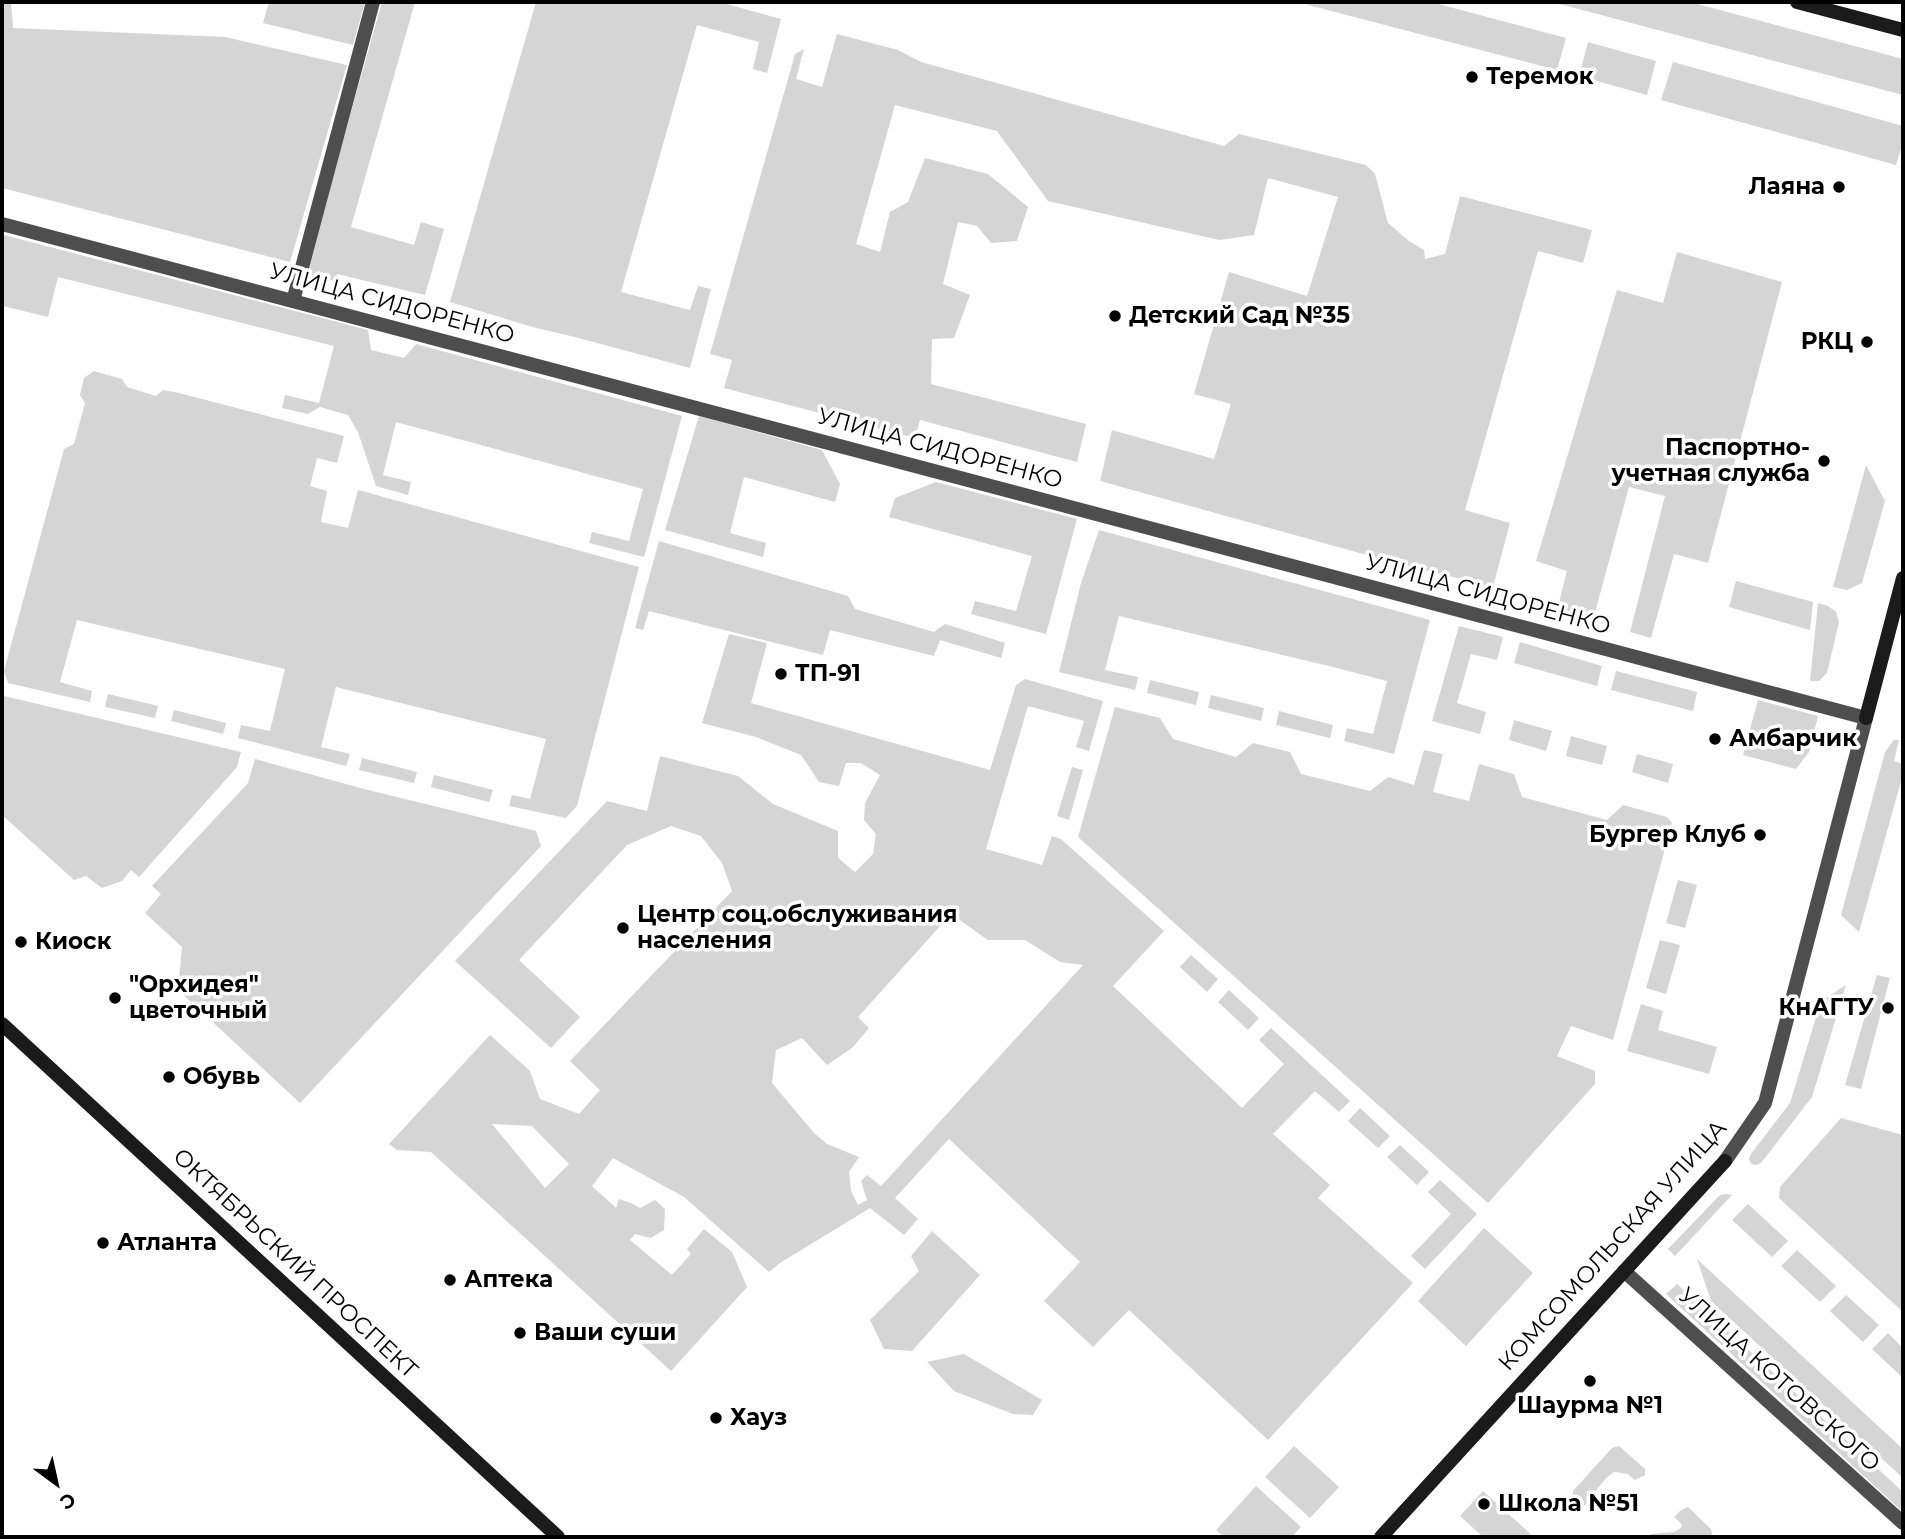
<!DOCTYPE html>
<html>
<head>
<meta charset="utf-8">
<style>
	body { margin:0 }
	#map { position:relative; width:1905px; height:1539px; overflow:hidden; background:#fff; font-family:Montserrat,sans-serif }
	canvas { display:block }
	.frame { position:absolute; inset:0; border:4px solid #000; pointer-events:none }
	.north { position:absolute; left:21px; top:1448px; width:70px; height:70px; -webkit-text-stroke:5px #fff; paint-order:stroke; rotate:147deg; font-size:19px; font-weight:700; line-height:28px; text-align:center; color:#000 }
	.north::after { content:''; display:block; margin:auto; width:24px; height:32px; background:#000; clip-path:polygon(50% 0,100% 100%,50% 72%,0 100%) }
</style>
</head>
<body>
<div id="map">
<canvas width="1905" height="1539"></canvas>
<div class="frame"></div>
<div class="north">С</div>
</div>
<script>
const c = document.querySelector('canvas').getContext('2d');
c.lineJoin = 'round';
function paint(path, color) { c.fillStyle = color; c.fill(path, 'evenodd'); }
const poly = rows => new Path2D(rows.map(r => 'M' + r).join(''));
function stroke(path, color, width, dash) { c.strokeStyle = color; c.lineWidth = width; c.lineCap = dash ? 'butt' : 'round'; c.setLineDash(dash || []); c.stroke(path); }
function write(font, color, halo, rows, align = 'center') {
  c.font = font + ' Montserrat,sans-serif'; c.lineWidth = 7; c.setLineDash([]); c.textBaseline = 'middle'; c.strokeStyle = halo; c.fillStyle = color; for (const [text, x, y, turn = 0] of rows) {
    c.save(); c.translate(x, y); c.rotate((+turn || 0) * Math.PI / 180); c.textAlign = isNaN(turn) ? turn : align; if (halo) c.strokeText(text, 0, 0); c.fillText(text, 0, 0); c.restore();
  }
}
const green = poly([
	[2,2,11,2,13,28,225,37,347,65,290,262,2,188],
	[269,2,365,2,353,45,263,23],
	[382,2,415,2,351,227,414,245,421,222,444,229,425,295,337,274,335,281,306,273],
	[536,2,719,2,781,19,767,73,753,69,759,42,697,25,621,292,690,310,698,286,711,289,690,368,575,337,536,328,450,302],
	[1297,2,1431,2,1566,38,1557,70],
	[1552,2,1690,2,1903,59,1903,95],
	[837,34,898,50,921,62,1224,146,1239,134,1366,165,1375,174,1388,223,1409,241,1424,250,1425,259,1445,254,1460,196,1592,230,1583,263,1538,251,1465,510,1510,523,1493,587,1392,562,1100,481,1112,430,1214,459,1231,404,1194,394,1229,272,1307,296,1338,197,1268,178,1254,235,1219,240,1048,201,997,131,895,105,856,244,880,252,890,212,908,202,925,158,988,174,1028,207,1017,241,991,243,977,226,958,222,943,284,970,295,954,338,932,339,931,384,1086,424,1077,462,920,420,915,438,724,388,732,360,710,354,795,54,804,49,796,79,822,87],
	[1588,42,1656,61,1647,95,1579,76],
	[1673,62,1903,126,1903,142,1896,165,1661,100],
	[4,235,368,330,371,350,404,358,416,344,682,416,644,557,589,543,592,532,629,541,643,489,396,422,383,475,411,482,408,495,376,486,358,432,348,415,320,407,308,414,282,408,285,395,319,403,334,346,58,277,48,317,3,306,2,308,2,245],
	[1677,252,1782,282,1708,563,1674,554,1651,638,1630,632,1665,496,1629,487,1593,620,1557,610,1567,571,1536,561,1617,290,1663,303],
	[94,371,122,379,127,387,156,396,163,390,179,393,344,436,337,463,317,458,310,486,327,491,321,522,348,528,358,490,639,567,577,806,566,818,509,806,512,795,530,799,546,739,336,687,321,747,350,754,346,766,238,738,241,725,270,731,285,669,77,620,60,682,92,691,90,702,8,683,4,671,64,449,74,444,85,403,80,395,84,378],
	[699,416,822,450,840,484,835,502,744,477,730,533,766,543,763,557,665,530],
	[1866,465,1885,501,1862,583,1847,590,1833,587],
	[936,482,1077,519,1046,634,971,614,975,601,1016,611,1032,556,889,517,895,498],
	[1099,530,1430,620,1394,754,1344,741,1347,728,1373,734,1387,681,1333,667,1119,616,1105,670,1138,677,1135,690,1059,672,1081,583],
	[659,541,848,596,855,609,934,632,945,624,1005,643,1001,658,940,640,934,656,830,630,823,655,649,611,643,630,635,628],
	[1736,581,1813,602,1810,630,1729,607],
	[1818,603,1828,606,1836,612,1839,622,1827,673,1819,681,1810,681],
	[1459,626,1503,637,1497,660,1471,654,1457,703,1486,712,1480,734,1432,721],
	[729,634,767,643,751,703,990,770,1016,685,1025,679,1103,701,1089,751,1076,747,1084,721,1028,706,986,849,1042,865,1052,836,1061,839,1164,931,1113,986,1242,1108,1284,1064,1259,1040,1271,1028,1350,1101,1339,1112,1315,1091,1273,1134,1330,1185,1318,1198,1413,1283,1268,1440,1129,1310,1093,1347,1044,1301,1080,1262,949,1139,895,1198,918,1219,904,1235,870,1208,780,1263,769,1272,684,1197,613,1158,592,1186,616,1208,619,1199,631,1203,640,1208,655,1200,665,1209,664,1230,651,1238,635,1234,630,1240,672,1275,691,1254,687,1249,704,1229,732,1252,747,1287,671,1371,431,1152,397,1150,389,1144,490,1035,530,1071,540,1099,579,1114,600,1090,570,1061,732,891,722,863,701,836,671,826,627,845,519,960,580,1017,551,1048,455,961,607,801,647,811,660,756,738,776,773,804,838,831,838,858,855,872,873,854,876,834,864,820,865,803,880,775,861,763,846,763,839,786,819,782,801,755,756,737,702,723],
	[951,914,988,940,1025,940,1060,962,1083,965,881,1186,867,1175,861,1181,867,1200,858,1205,851,1191,849,1172,859,1157,827,1144,814,1133,772,1083,776,1050,802,1038,827,1065,852,1048,869,1028,858,1017],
	[492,1124,532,1126,569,1164,545,1188],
	[1520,642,1602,666,1597,686,1514,663],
	[1616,671,1697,692,1693,711,1611,690],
	[1150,680,1199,692,1196,705,1147,693],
	[108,694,158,706,155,718,105,707],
	[1211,695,1264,708,1261,721,1208,708],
	[4,696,241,752,237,767,139,877,131,870,122,881,102,888,86,876,74,880,2,815,2,698],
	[1758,700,1818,716,1809,752,1796,769,1743,755],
	[1115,707,1160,718,1173,739,1236,757,1253,743,1290,752,1301,774,1370,791,1388,777,1414,785,1424,750,1443,754,1433,792,1469,801,1479,764,1514,774,1522,797,1607,820,1623,805,1667,817,1672,823,1613,1040,1571,1026,1557,1056,1595,1071,1595,1084,1488,1203,1078,837],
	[174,710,226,723,223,734,171,721],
	[1279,711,1333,725,1330,738,1276,725],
	[1514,720,1552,731,1546,751,1509,740],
	[1571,736,1607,746,1602,765,1566,756],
	[1894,740,1899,740,1894,761,1903,764,1903,774,1859,932,1841,915,1885,752],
	[1637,754,1673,764,1668,783,1632,772],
	[362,758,417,772,414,783,359,770],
	[255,759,364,789,536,831,541,846,300,1103,178,990,182,947,145,913,161,894,152,886,248,783],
	[1072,767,1083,770,1069,820,1057,816],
	[434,775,493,790,489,802,431,787],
	[1678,880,1697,885,1685,928,1666,923],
	[1660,940,1680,945,1666,994,1646,988],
	[1191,955,1218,979,1207,992,1180,967],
	[1877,975,1890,978,1861,1089,1845,1085],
	[1846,985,1812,1097,1761,1163,1756,1165,1751,1164,1749,1159,1751,1154,1790,1103,1821,1001],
	[1229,990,1259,1018,1248,1030,1218,1002],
	[1641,1004,1663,1011,1658,1030,1717,1047,1709,1074,1627,1051],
	[1360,1108,1390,1136,1378,1148,1348,1121],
	[1841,1118,1903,1135,1903,1312,1779,1198,1780,1187],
	[1400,1145,1429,1172,1417,1185,1387,1157],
	[1440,1180,1477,1214,1425,1269,1411,1256,1451,1214,1428,1192],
	[1726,1194,1732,1195,1675,1256,1668,1249,1720,1195],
	[1748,1204,1788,1241,1772,1257,1732,1220],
	[1484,1228,1533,1273,1466,1346,1418,1301],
	[932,1231,980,1275,912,1351,884,1349,870,1320,919,1271,911,1256],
	[1797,1250,1836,1286,1820,1302,1781,1266],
	[1697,1259,1903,1449,1903,1478,1711,1301],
	[1677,1284,1903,1492,1903,1512,1666,1294],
	[1846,1295,1879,1325,1863,1342,1830,1311],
	[1888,1333,1903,1348,1903,1378,1872,1349],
	[964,1354,1042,1400,1033,1415,1013,1414,954,1391,927,1362],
	[1294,1446,1339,1487,1310,1518,1265,1477],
	[1619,1446,1645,1469,1645,1475,1635,1480,1628,1474,1614,1472,1606,1478,1584,1506,1571,1506,1573,1491,1612,1448],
	[1256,1486,1301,1527,1292,1537,1224,1537,1216,1530],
	[1483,1491,1534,1537,1483,1537,1460,1516],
	[1688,1507,1711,1529,1713,1537,1649,1537,1651,1534,1674,1532,1681,1528,1682,1524,1674,1517,1681,1510]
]);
const street = poly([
	[2,224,1866,718,1765,1103,1725,1161],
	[293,301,373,2],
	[1624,1271,1903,1523]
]);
const secondary = poly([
	[1797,2,1903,30],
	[1866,718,1903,578],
	[2,1024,558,1537],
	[1381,1537,1725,1161]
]);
const markers = [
	[1472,77,7,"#000"],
	[1839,187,7,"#000"],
	[1115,316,7,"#000"],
	[1867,342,7,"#000"],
	[1824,461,7,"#000"],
	[781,674,7,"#000"],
	[1715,739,7,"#000"],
	[1760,835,7,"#000"],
	[623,928,7,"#000"],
	[21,942,7,"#000"],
	[115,998,7,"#000"],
	[1888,1008,7,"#000"],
	[169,1077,7,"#000"],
	[103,1243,7,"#000"],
	[450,1280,7,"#000"],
	[520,1333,7,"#000"],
	[1590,1381,7,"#000"],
	[716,1418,7,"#000"],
	[1484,1504,7,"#000"]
];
const poiNames = [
	["Теремок",1486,77],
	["Лаяна",1825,187,"right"],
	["Детский Сад №35",1129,316],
	["РКЦ",1853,342,"right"],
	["Паспортно-",1810,448,"right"],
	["учетная служба",1810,474,"right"],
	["ТП-91",795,674],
	["Амбарчик",1729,739],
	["Бургер Клуб",1746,835,"right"],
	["Центр соц.обслуживания",637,915],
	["населения",637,941],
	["Киоск",35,942],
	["\"Орхидея\"",129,985],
	["цветочный",129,1011],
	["КнАГТУ",1874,1008,"right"],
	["Обувь",183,1077],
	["Атланта",117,1243],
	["Аптека",464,1280],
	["Ваши суши",534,1333],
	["Шаурма №1",1590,1406,"center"],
	["Хауз",730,1418],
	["Школа №51",1498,1504]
];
const streetNames = [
	["УЛИЦА СИДОРЕНКО",392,304,15],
	["УЛИЦА СИДОРЕНКО",940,449,15],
	["УЛИЦА СИДОРЕНКО",1488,595,15],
	["КОМСОМОЛЬСКАЯ УЛИЦА",1613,1246,-48],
	["ОКТЯБРЬСКИЙ ПРОСПЕКТ",295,1264,43],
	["УЛИЦА КОТОВСКОГО",1779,1380,42]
];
paint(green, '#d5d5d5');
stroke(street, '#4e4e4e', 14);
stroke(secondary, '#1b1b1b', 14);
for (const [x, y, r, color] of markers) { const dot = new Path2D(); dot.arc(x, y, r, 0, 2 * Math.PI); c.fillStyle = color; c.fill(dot); stroke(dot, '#fff', 2.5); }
write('bold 23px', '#000', '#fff', poiNames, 'left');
write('23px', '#000', '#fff', streetNames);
</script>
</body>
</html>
